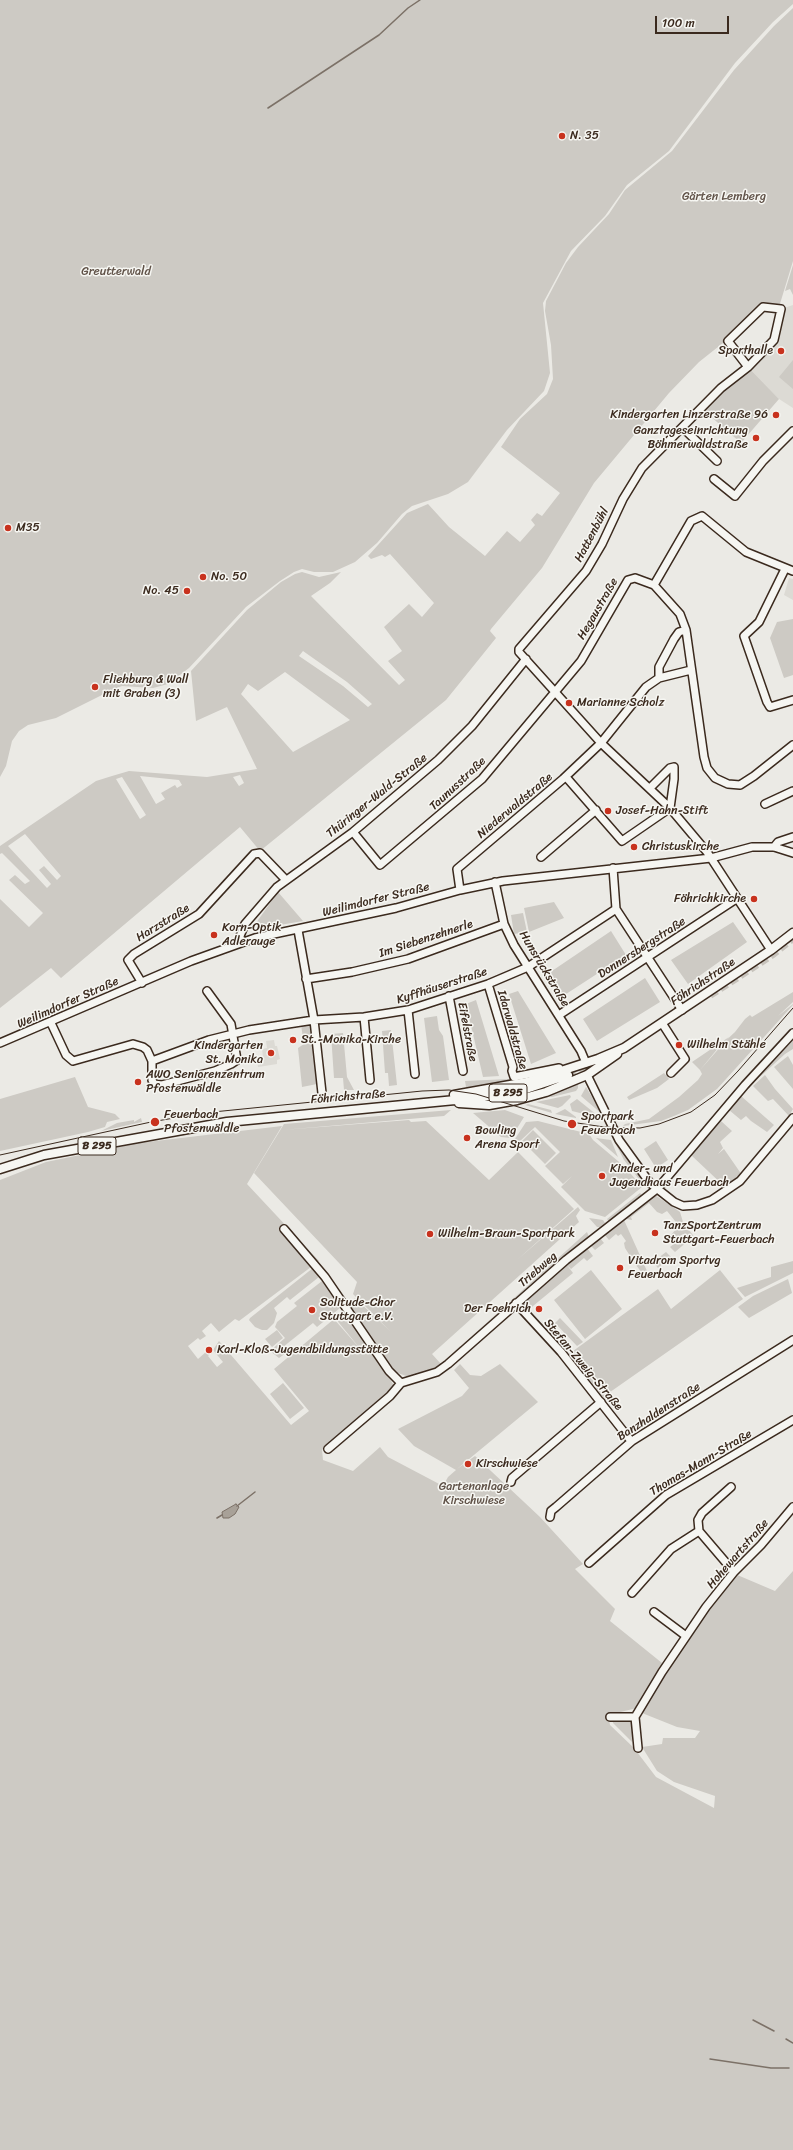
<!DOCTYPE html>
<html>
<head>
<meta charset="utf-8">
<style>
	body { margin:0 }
	#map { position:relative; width:793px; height:2150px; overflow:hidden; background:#ebeae5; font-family:Sriracha,sans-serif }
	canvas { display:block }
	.scale { position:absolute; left:655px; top:16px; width:74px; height:18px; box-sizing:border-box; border:2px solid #3b2a1e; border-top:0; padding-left:5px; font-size:12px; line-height:14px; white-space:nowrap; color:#3b2a1e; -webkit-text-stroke:3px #f6f6f2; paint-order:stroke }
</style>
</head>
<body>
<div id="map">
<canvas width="793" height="2150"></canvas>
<div class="scale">100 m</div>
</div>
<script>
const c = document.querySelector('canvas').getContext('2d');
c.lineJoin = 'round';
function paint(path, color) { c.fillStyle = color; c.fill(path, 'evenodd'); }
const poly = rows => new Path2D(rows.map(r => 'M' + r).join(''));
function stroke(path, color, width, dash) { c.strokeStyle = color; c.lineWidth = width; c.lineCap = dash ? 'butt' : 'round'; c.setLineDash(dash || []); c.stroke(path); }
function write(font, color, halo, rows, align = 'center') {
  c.font = font + ' Sriracha,sans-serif'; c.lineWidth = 3; c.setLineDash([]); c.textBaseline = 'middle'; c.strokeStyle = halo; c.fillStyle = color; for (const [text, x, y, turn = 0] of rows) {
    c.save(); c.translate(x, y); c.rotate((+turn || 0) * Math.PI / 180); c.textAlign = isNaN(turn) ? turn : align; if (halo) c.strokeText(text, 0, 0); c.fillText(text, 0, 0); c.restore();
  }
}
const built = poly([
	[793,305,793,408,779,399,748,367,769,346,781,309],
	[789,578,793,579,793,600,784,595],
	[274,1040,275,1046,277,1046,280,1059,277,1060,277,1064,258,1067,257,1058,263,1057,262,1049,267,1048,266,1041]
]);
const green = poly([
	[0,0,793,0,793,4,773,22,735,63,669,151,627,185,605,216,571,251,543,303,550,373,544,391,507,430,468,482,448,494,412,506,402,514,377,543,355,562,333,572,314,572,302,569,294,572,280,581,246,607,189,668,168,684,153,688,122,686,114,689,56,718,28,725,19,731,12,741,6,766,0,777],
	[793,8,793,261,779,307,765,305,728,339,699,362,669,393,594,483,542,568,491,629,490,631,496,638,446,700,260,851,240,827,61,978,51,968,0,1008,0,899,29,927,43,913,9,880,15,875,25,884,30,881,2,853,0,854,0,846,96,781,112,776,129,771,207,777,257,769,227,707,196,721,191,671,247,610,281,582,295,574,302,572,319,577,341,572,330,583,311,596,399,685,405,680,388,661,402,651,384,627,409,604,422,617,434,603,390,554,385,557,382,555,371,559,368,556,407,513,428,504,449,527,485,556,507,531,520,542,535,525,531,520,537,513,542,516,560,493,501,447,520,419,547,394,553,379,551,345,545,311,546,301,566,263,578,247,609,214,625,190,672,151,734,70,774,26],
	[303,651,347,682,372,704,368,707,343,686,299,656],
	[285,672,350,720,293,752,241,694,248,684,258,691],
	[240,775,244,783,239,786,233,777],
	[140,776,179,780,182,785,177,788,175,785,161,793,165,799,156,804],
	[122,777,146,815,140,819,116,779],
	[25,834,61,876,57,880,44,866,39,870,51,884,47,888,8,846],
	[793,265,793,295,790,289,785,291],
	[793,360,793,389,779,377],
	[748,367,779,399,741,443,701,408],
	[793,619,793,675,784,678,770,638,777,622],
	[278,892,303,921,251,930],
	[554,902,564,918,529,932,524,908],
	[523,913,527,932,514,934,511,915],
	[733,922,747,942,688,984,671,960],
	[611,931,626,955,563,996,549,973],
	[645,978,660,1002,597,1041,583,1019],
	[518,991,556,1053,531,1064,509,994],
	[793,992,793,1002,778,1016,793,1004,793,1005,717,1089,688,1110,674,1116,661,1121,623,1126,625,1124,649,1119,679,1097,698,1080,702,1074,700,1070,719,1047,735,1032,745,1019,750,1015,752,1017],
	[476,1000,499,1076,483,1077,466,1004],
	[437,1016,439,1030,443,1036,449,1080,432,1082,424,1018],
	[311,1024,317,1084,302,1087,298,1048,304,1044,301,1025],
	[391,1030,397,1085,389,1086,388,1073,385,1073,382,1031],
	[343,1033,347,1077,354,1090,344,1090,343,1078,334,1078,331,1034],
	[729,1037,700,1070,692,1062],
	[793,1037,793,1049,785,1054,751,1085,750,1082],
	[788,1056,793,1065,793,1089,774,1067],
	[664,1073,669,1079,657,1088,629,1100,627,1097],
	[765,1075,775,1089,793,1109,789,1116,773,1099,768,1101,753,1086],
	[75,1077,88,1107,115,1114,120,1119,107,1122,105,1127,88,1132,0,1151,0,1099],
	[531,1078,474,1089,466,1087,465,1081],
	[578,1083,578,1088,576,1091,552,1097,540,1096],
	[586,1087,602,1114,581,1096],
	[570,1095,571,1097,562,1106,558,1108,536,1102],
	[741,1096,774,1125,767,1132,751,1121,746,1116,741,1120,729,1110],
	[577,1099,597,1115,596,1117,572,1111,570,1104],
	[528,1104,551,1110,552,1113,525,1105],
	[565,1109,576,1117,576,1118,555,1114],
	[451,1110,444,1116,282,1130,409,1120,411,1122,426,1121,489,1180,518,1152,574,1209,517,1260,578,1207,580,1210,576,1216,579,1222,432,1354,441,1364,460,1346,462,1349,443,1366,409,1377,395,1372,347,1305,355,1298,390,1331,353,1294,357,1282,254,1173,284,1124],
	[505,1110,524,1117,511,1138,501,1137,473,1113],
	[141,1118,142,1122,101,1131,117,1123,134,1120,134,1122],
	[538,1121,589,1134,593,1140,625,1167,642,1187,605,1217,585,1211,561,1187,572,1176,563,1184,545,1166,560,1152,535,1127,518,1143,515,1139,526,1122],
	[721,1121,732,1131,720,1142,723,1148,718,1154,724,1149,742,1175,726,1188,691,1155],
	[282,1126,247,1184,319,1261,239,1321,235,1319,219,1332,211,1323,202,1331,206,1336,200,1340,198,1338,188,1346,198,1359,207,1351,210,1354,208,1356,217,1367,223,1362,213,1350,219,1341,291,1425,309,1411,274,1369,334,1319,362,1351,335,1318,344,1311,377,1355,394,1386,322,1450,323,1460,353,1471,380,1447,388,1457,443,1486,448,1477,456,1470,414,1446,398,1429,462,1396,469,1388,454,1370,460,1364,470,1375,481,1376,500,1364,538,1402,457,1469,475,1456,540,1517,583,1564,575,1569,615,1609,610,1621,667,1667,699,1620,735,1574,775,1591,793,1571,793,2150,0,2150,0,1180,46,1162,139,1143],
	[637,1708,642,1713,677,1727,700,1731,695,1738,663,1738,662,1744,642,1747,657,1771,674,1782,715,1796,714,1808,656,1777,634,1748,610,1725,608,1715],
	[533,1130,556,1153,545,1164,522,1141],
	[611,1135,614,1135,646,1184,642,1183,624,1160],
	[596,1138,611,1140,618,1157],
	[656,1141,668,1160,656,1168,644,1149],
	[640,1193,643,1196,609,1222,607,1219],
	[655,1195,680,1212,683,1222,695,1238,690,1243,683,1234,673,1241,669,1237,679,1226,667,1211,662,1214,657,1212,649,1203,631,1217,632,1220,627,1219,627,1216],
	[589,1218,603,1220,605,1223,600,1227,597,1227],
	[622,1220,624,1220,647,1271,642,1273,633,1261,631,1262,632,1259,625,1248,624,1243,626,1241,621,1234,618,1236,616,1234,609,1240,604,1234],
	[587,1232,589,1237,516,1299,514,1298],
	[684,1236,688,1241,675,1252,670,1247],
	[600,1238,604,1243,595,1250,591,1246],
	[587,1248,593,1256,587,1261,584,1258,571,1269,567,1265],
	[666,1252,671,1257,658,1268,653,1262],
	[793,1261,793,1273,745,1297,737,1288,771,1277,771,1267],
	[567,1265,573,1273,527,1311,523,1304],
	[313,1268,319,1277,290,1300,287,1297,274,1308,277,1313,274,1323,267,1330,262,1330,255,1327,249,1320,250,1318],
	[591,1270,622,1309,585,1339,554,1300],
	[720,1270,743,1299,603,1397,569,1354,658,1289,671,1309],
	[788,1279,792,1293,749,1318,738,1307,753,1296],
	[322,1281,340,1308,317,1327,313,1323,283,1347,286,1353,279,1358,270,1351,285,1338,275,1327,277,1322,297,1306,294,1303],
	[511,1301,513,1303,465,1347,463,1344],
	[560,1318,583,1342,577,1346,555,1323],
	[277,1330,283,1338,272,1347,265,1339],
	[283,1383,304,1408,290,1419,270,1394],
	[612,1719,630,1720,633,1723,632,1742,613,1723]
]);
const water = poly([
	[236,1504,239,1507,235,1514,229,1518,223,1518,222,1512,236,1504]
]);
const stream = poly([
	[268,108,379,35,408,8,420,0],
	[237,1506,255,1492],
	[217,1518,222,1515],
	[753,2020,774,2031],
	[786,2039,793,2043],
	[710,2059,771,2068,789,2068]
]);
const majorTunnel = poly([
	[710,995,773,954,793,938],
	[568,1075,597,1063]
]);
const minor = poly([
	[748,367,728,341,763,307,781,309,774,340,748,367,721,388,642,468,623,499,602,544,586,571,519,649,519,652,601,743,670,808,707,852,771,950],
	[683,428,717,461],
	[714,479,735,496,763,461,793,431],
	[785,569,759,622,744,636,767,702,770,707,793,700],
	[654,585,691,521,702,516,746,552,793,571],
	[659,678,691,670],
	[566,777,622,841,670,808,674,779,674,767,670,768,650,788],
	[765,804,793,791],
	[353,832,380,865,482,779,581,661,628,580,635,578,654,585,680,614,686,630,704,757,707,768,715,778,728,784,740,785,754,776,793,745],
	[774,847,778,842,793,837],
	[541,857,596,810],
	[613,868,616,909,682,1010],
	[495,882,504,924,514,945,581,1051,586,1063],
	[460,890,457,869,563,779,601,743,646,687,659,678,659,667,674,639,679,632,686,630],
	[298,930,314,1020,322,1093],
	[241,942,240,936,245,924,277,887,353,832,438,760,472,726,526,659],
	[306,979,352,972,408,959,504,924],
	[142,983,128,960,134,954,199,914,254,854,260,853,285,879],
	[488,984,513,1067,512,1071,514,1077,559,1068],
	[449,996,463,1071],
	[408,1010,415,1074],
	[559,1015,736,899],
	[364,1017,370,1080],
	[51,1023,66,1055,73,1061,133,1044,143,1047,147,1050,152,1061,152,1080,154,1084,162,1085,215,1071,231,1064,237,1060,231,1024,207,991],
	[662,1023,685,1059,671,1073],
	[0,1043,191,961,255,938,396,908,460,890,503,881,711,858,752,847,774,847,793,853],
	[152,1061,209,1040,249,1030,314,1020,364,1017,408,1010,488,984,528,967,616,909],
	[587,1075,619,1140,650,1183,674,1202,683,1206,697,1205,712,1200,740,1181,793,1118],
	[284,1229,325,1277,389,1371,401,1383],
	[516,1303,561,1352,631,1441],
	[328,1449,390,1396,401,1383,437,1372,448,1364,566,1260,658,1188,745,1085,793,1033],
	[511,1482,512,1478,601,1402],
	[731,1487,702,1513,698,1520,699,1531,734,1572],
	[550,1517,551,1511,556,1507,632,1441,793,1340],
	[589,1563,666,1495,793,1420],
	[632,1593,671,1549,699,1531],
	[654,1612,686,1636],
	[610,1717,635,1717],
	[635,1717,662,1672,706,1607,734,1572,761,1545,793,1507],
	[635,1717,638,1748]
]);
const major = poly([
	[454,1095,527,1082,598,1059,624,1048,771,950,793,933],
	[459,1103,489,1105,517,1100,546,1092,587,1075,617,1054],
	[0,1169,44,1155,227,1122,476,1098,520,1091,568,1075]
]);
const tram = poly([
	[0,1155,151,1122,203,1113,422,1091,449,1090,476,1094,564,1121,604,1127,640,1128,659,1124,691,1112,715,1095,738,1071,793,1008]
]);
const markers = [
	[562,136,4,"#c8321e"],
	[781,351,4,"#c8321e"],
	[776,415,4,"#c8321e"],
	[756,438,4,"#c8321e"],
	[8,528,4,"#c8321e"],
	[203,577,4,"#c8321e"],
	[187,591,4,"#c8321e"],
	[95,687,4,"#c8321e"],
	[569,703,4,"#c8321e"],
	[608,811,4,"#c8321e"],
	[634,847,4,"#c8321e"],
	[754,899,4,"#c8321e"],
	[214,935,4,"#c8321e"],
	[293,1040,4,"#c8321e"],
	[679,1045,4,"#c8321e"],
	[271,1053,4,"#c8321e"],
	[138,1082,4,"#c8321e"],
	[155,1122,5,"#c8321e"],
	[572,1124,5,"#c8321e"],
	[467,1138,4,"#c8321e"],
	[602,1176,4,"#c8321e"],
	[655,1233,4,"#c8321e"],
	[430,1234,4,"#c8321e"],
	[620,1268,4,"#c8321e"],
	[539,1309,4,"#c8321e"],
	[312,1310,4,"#c8321e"],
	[209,1350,4,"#c8321e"],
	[468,1464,4,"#c8321e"]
];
const shields = [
	[508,1093,38],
	[97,1146,38]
];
const shieldNames = [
	["B 295",508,1093],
	["B 295",97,1146]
];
const poiNames = [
	["N. 35",570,136],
	["Sporthalle",773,351,"right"],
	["Kindergarten Linzerstraße 96",768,415,"right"],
	["Ganztageseinrichtung",748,431,"right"],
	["Böhmerwaldstraße",748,445,"right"],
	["M35",16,528],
	["No. 50",211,577],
	["No. 45",179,591,"right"],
	["Fliehburg & Wall",103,680],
	["mit Graben (3)",103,694],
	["Marianne Scholz",577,703],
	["Josef-Hahn-Stift",616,811],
	["Christuskirche",642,847],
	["Föhrichkirche",746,899,"right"],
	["Korn-Optik",222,928],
	["Adlerauge",222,942],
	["St.-Monika-Kirche",301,1040],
	["Wilhelm Stähle",687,1045],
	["Kindergarten",263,1046,"right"],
	["St. Monika",263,1060,"right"],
	["AWO Seniorenzentrum",146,1075],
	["Pfostenwäldle",146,1089],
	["Feuerbach",164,1115],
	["Pfostenwäldle",164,1129],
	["Sportpark",581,1117],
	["Feuerbach",581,1131],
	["Bowling",475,1131],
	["Arena Sport",475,1145],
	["Kinder- und",610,1169],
	["Jugendhaus Feuerbach",610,1183],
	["TanzSportZentrum",663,1226],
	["Stuttgart-Feuerbach",663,1240],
	["Wilhelm-Braun-Sportpark",438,1234],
	["Vitadrom Sportvg",628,1261],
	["Feuerbach",628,1275],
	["Solitude-Chor",320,1303],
	["Stuttgart e.V.",320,1317],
	["Der Foehrich",531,1309,"right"],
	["Karl-Kloß-Jugendbildungsstätte",217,1350],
	["Kirschwiese",476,1464]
];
const parkNames = [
	["Gärten Lemberg",724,197],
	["Greutterwald",116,272],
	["Gartenanlage",474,1487],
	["Kirschwiese",474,1501]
];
const streetNames = [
	["Hattenbühl",592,535,-62],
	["Hegaustraße",598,609,-60],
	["Taunusstraße",458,784,-43],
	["Thüringer-Wald-Straße",377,796,-39],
	["Niederwaldstraße",515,806,-40],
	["Weilimdorfer Straße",376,900,-14],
	["Harzstraße",163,923,-32],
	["Im Siebenzehnerle",426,939,-18],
	["Donnersbergstraße",642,948,-33],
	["Hunsrückstraße",544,969,59],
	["Föhrichstraße",703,982,-34],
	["Kyffhäuserstraße",442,986,-18],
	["Weilimdorfer Straße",68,1003,-24],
	["Idarwaldstraße",512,1030,74],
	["Eifelstraße",467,1032,79],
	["Föhrichstraße",348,1097,-5],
	["Triebweg",538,1270,-41],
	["Stefan-Zweig-Straße",583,1365,50],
	["Banzhaldenstraße",659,1412,-33],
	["Thomas-Mann-Straße",701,1463,-31],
	["Hohewartstraße",738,1554,-49]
];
paint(built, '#dcdad4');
paint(green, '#cdcac4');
paint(water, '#a8a198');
stroke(water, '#7c7167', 1);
stroke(stream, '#7c7167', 1.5);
stroke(majorTunnel, '#c8c4bd', 8, [8, 4]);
stroke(minor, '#3b2a1e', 10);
stroke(major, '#3b2a1e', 11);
stroke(minor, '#f6f6f2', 7);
stroke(major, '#f6f6f2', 8);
stroke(tram, '#3b2a1e', 1);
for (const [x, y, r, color] of markers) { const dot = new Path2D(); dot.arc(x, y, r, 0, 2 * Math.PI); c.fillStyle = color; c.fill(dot); stroke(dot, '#f6f6f2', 1.5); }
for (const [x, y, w] of shields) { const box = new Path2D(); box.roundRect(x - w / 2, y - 9, w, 18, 3); c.fillStyle = '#f6f6f2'; c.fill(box); stroke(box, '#3b2a1e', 1); }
write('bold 11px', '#3b2a1e', null, shieldNames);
write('12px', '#3b2a1e', '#f6f6f2', poiNames, 'left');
write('12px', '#605248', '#f6f6f2', parkNames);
write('12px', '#3b2a1e', '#f6f6f2', streetNames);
</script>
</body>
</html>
